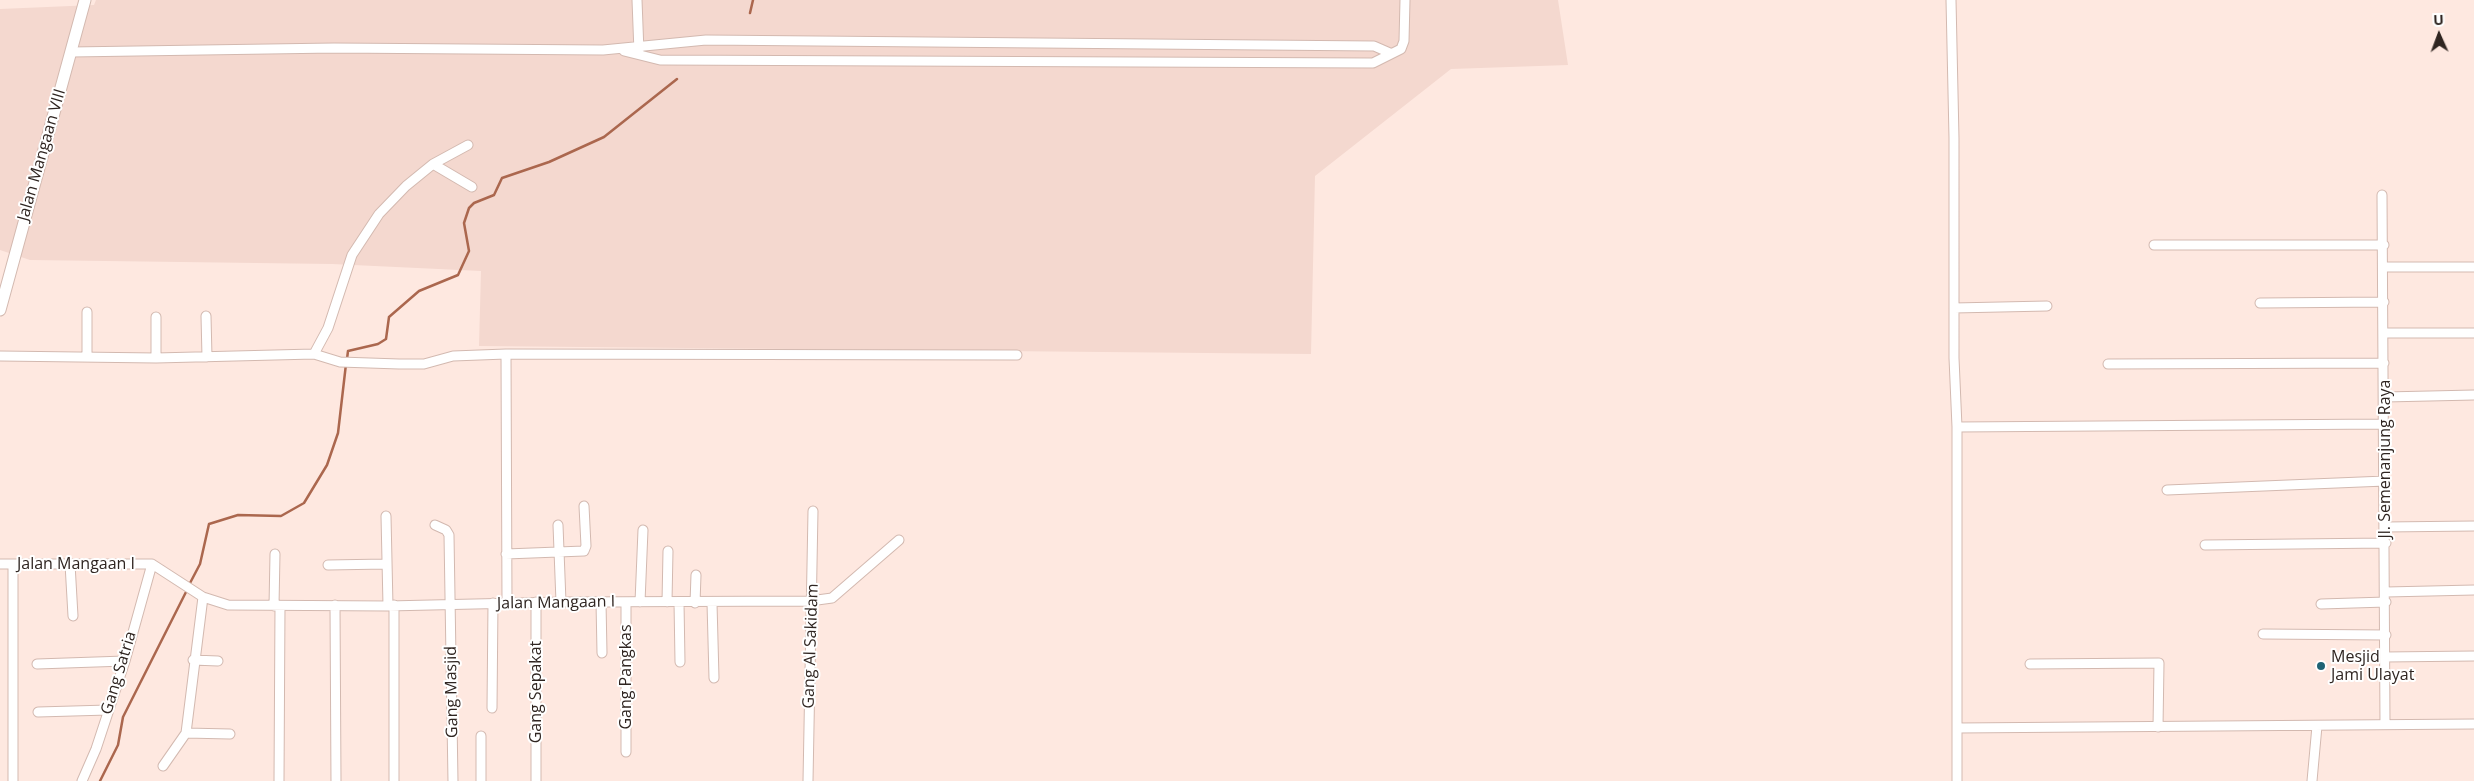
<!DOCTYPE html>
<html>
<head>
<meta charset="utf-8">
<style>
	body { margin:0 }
	#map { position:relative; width:2474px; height:781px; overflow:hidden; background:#fee8e0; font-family:"Open Sans",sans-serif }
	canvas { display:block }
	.north { position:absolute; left:2414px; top:10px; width:50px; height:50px; -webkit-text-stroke:4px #fff; paint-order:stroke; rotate:358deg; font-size:14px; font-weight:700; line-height:20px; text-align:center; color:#2f2521 }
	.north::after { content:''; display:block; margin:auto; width:18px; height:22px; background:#2f2521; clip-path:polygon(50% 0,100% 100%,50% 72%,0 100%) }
</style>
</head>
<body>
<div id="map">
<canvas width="2474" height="781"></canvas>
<div class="north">U</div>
</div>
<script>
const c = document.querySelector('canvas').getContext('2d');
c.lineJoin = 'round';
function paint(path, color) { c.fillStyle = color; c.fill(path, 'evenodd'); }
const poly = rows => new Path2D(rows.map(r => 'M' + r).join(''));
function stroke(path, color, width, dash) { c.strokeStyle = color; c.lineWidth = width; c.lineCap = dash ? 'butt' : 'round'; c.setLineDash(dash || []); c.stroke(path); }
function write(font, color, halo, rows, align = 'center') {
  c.font = font + ' "Open Sans",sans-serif'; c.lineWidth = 4; c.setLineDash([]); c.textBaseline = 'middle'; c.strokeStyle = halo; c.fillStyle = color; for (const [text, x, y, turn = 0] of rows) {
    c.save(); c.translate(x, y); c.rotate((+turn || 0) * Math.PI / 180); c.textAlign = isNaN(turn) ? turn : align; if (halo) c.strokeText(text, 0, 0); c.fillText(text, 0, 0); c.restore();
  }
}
const built = poly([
	[96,0,1558,0,1568,65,1451,69,1315,176,1311,354,479,346,481,271,332,264,30,260,0,250,0,9,94,5]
]);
const stream = poly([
	[750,13,753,0],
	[347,359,348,351,378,344,386,339,389,317,419,291,458,275,469,251,464,223,469,208,474,203,494,195,502,178,549,162,604,137,677,79],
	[189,585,200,564,209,524,238,515,281,516,304,503,327,465,338,433,346,364],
	[100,781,118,745,123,717,187,590]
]);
const street = poly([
	[637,0,639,52],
	[1951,0,1954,138,1954,358,1957,427,1957,781],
	[624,51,660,60,1373,63,1401,49,1404,41,1405,0],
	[71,52,334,48,603,50,706,40,1374,46,1390,53],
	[433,164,472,187],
	[2382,195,2385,724],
	[2154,245,2384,245],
	[2384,267,2474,267],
	[2260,303,2384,302],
	[1954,308,2047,306],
	[87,312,87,357],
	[206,316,207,357],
	[2384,333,2474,333],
	[314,354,328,328,352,255,379,214,406,186,433,164,468,145],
	[506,354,507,603],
	[0,356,156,358,314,354,340,362,399,364,424,364,453,356,506,354,1017,355],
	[156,358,156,317],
	[2108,364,2384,363],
	[2385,397,2474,395],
	[1957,427,2385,424],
	[2167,490,2385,481],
	[386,516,388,606],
	[435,525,446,530,449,535,453,781],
	[558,525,561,602],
	[2385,527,2474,526],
	[2205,545,2386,543],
	[506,554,584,551,586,546,584,506],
	[0,564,152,564],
	[70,564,73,616],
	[152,564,203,597,228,605,388,606,561,602,810,601,832,598,899,540],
	[328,565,386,564],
	[2386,592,2474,590],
	[601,602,602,653],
	[626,602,626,752],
	[640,602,643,530],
	[667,602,668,551],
	[679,602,680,662],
	[695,603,696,575],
	[712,603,714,678],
	[2321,604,2386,602],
	[335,605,336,781],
	[394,605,394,781],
	[274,606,275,554],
	[2263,634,2386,635],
	[2385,657,2474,656],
	[193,660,218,661],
	[37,664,125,661],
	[2030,664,2159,663,2158,727],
	[492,708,493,603],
	[38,712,108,710],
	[1958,728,2474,724],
	[186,733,230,734],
	[163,766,186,733,203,597],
	[13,781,13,564],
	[82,781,96,749,125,661,152,564],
	[279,781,280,606],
	[481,781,481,736],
	[536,781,536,602],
	[808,781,813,511],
	[2312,781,2317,726]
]);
const secondary = poly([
	[0,310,85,0]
]);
const markers = [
	[2321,666,5,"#1f6375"]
];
const streetNames = [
	["Jalan Mangaan VIII",42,155,-74],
	["Jl. Semenanjung Raya",2385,459,-90],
	["Jalan Mangaan I",76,564],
	["Jalan Mangaan I",556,603,-1],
	["Gang Al Sakidam",811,646,-88],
	["Gang Satria",119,673,-73],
	["Gang Pangkas",626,677,-90],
	["Gang Masjid",452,692,-91],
	["Gang Sepakat",536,692,-90]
];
const poiNames = [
	["Mesjid",2331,657],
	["Jami Ulayat",2331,675]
];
paint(built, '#f4d8cf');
stroke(stream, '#ab674e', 2.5);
stroke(street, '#d3b9b0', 11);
stroke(secondary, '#d3b9b0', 13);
stroke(street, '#fff', 9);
stroke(secondary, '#fff', 11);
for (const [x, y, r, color] of markers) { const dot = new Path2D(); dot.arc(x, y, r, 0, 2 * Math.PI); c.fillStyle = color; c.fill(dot); stroke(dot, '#fff', 2); }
write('16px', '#2f2521', '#fff', streetNames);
write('16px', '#2f2521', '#fff', poiNames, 'left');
</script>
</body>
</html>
